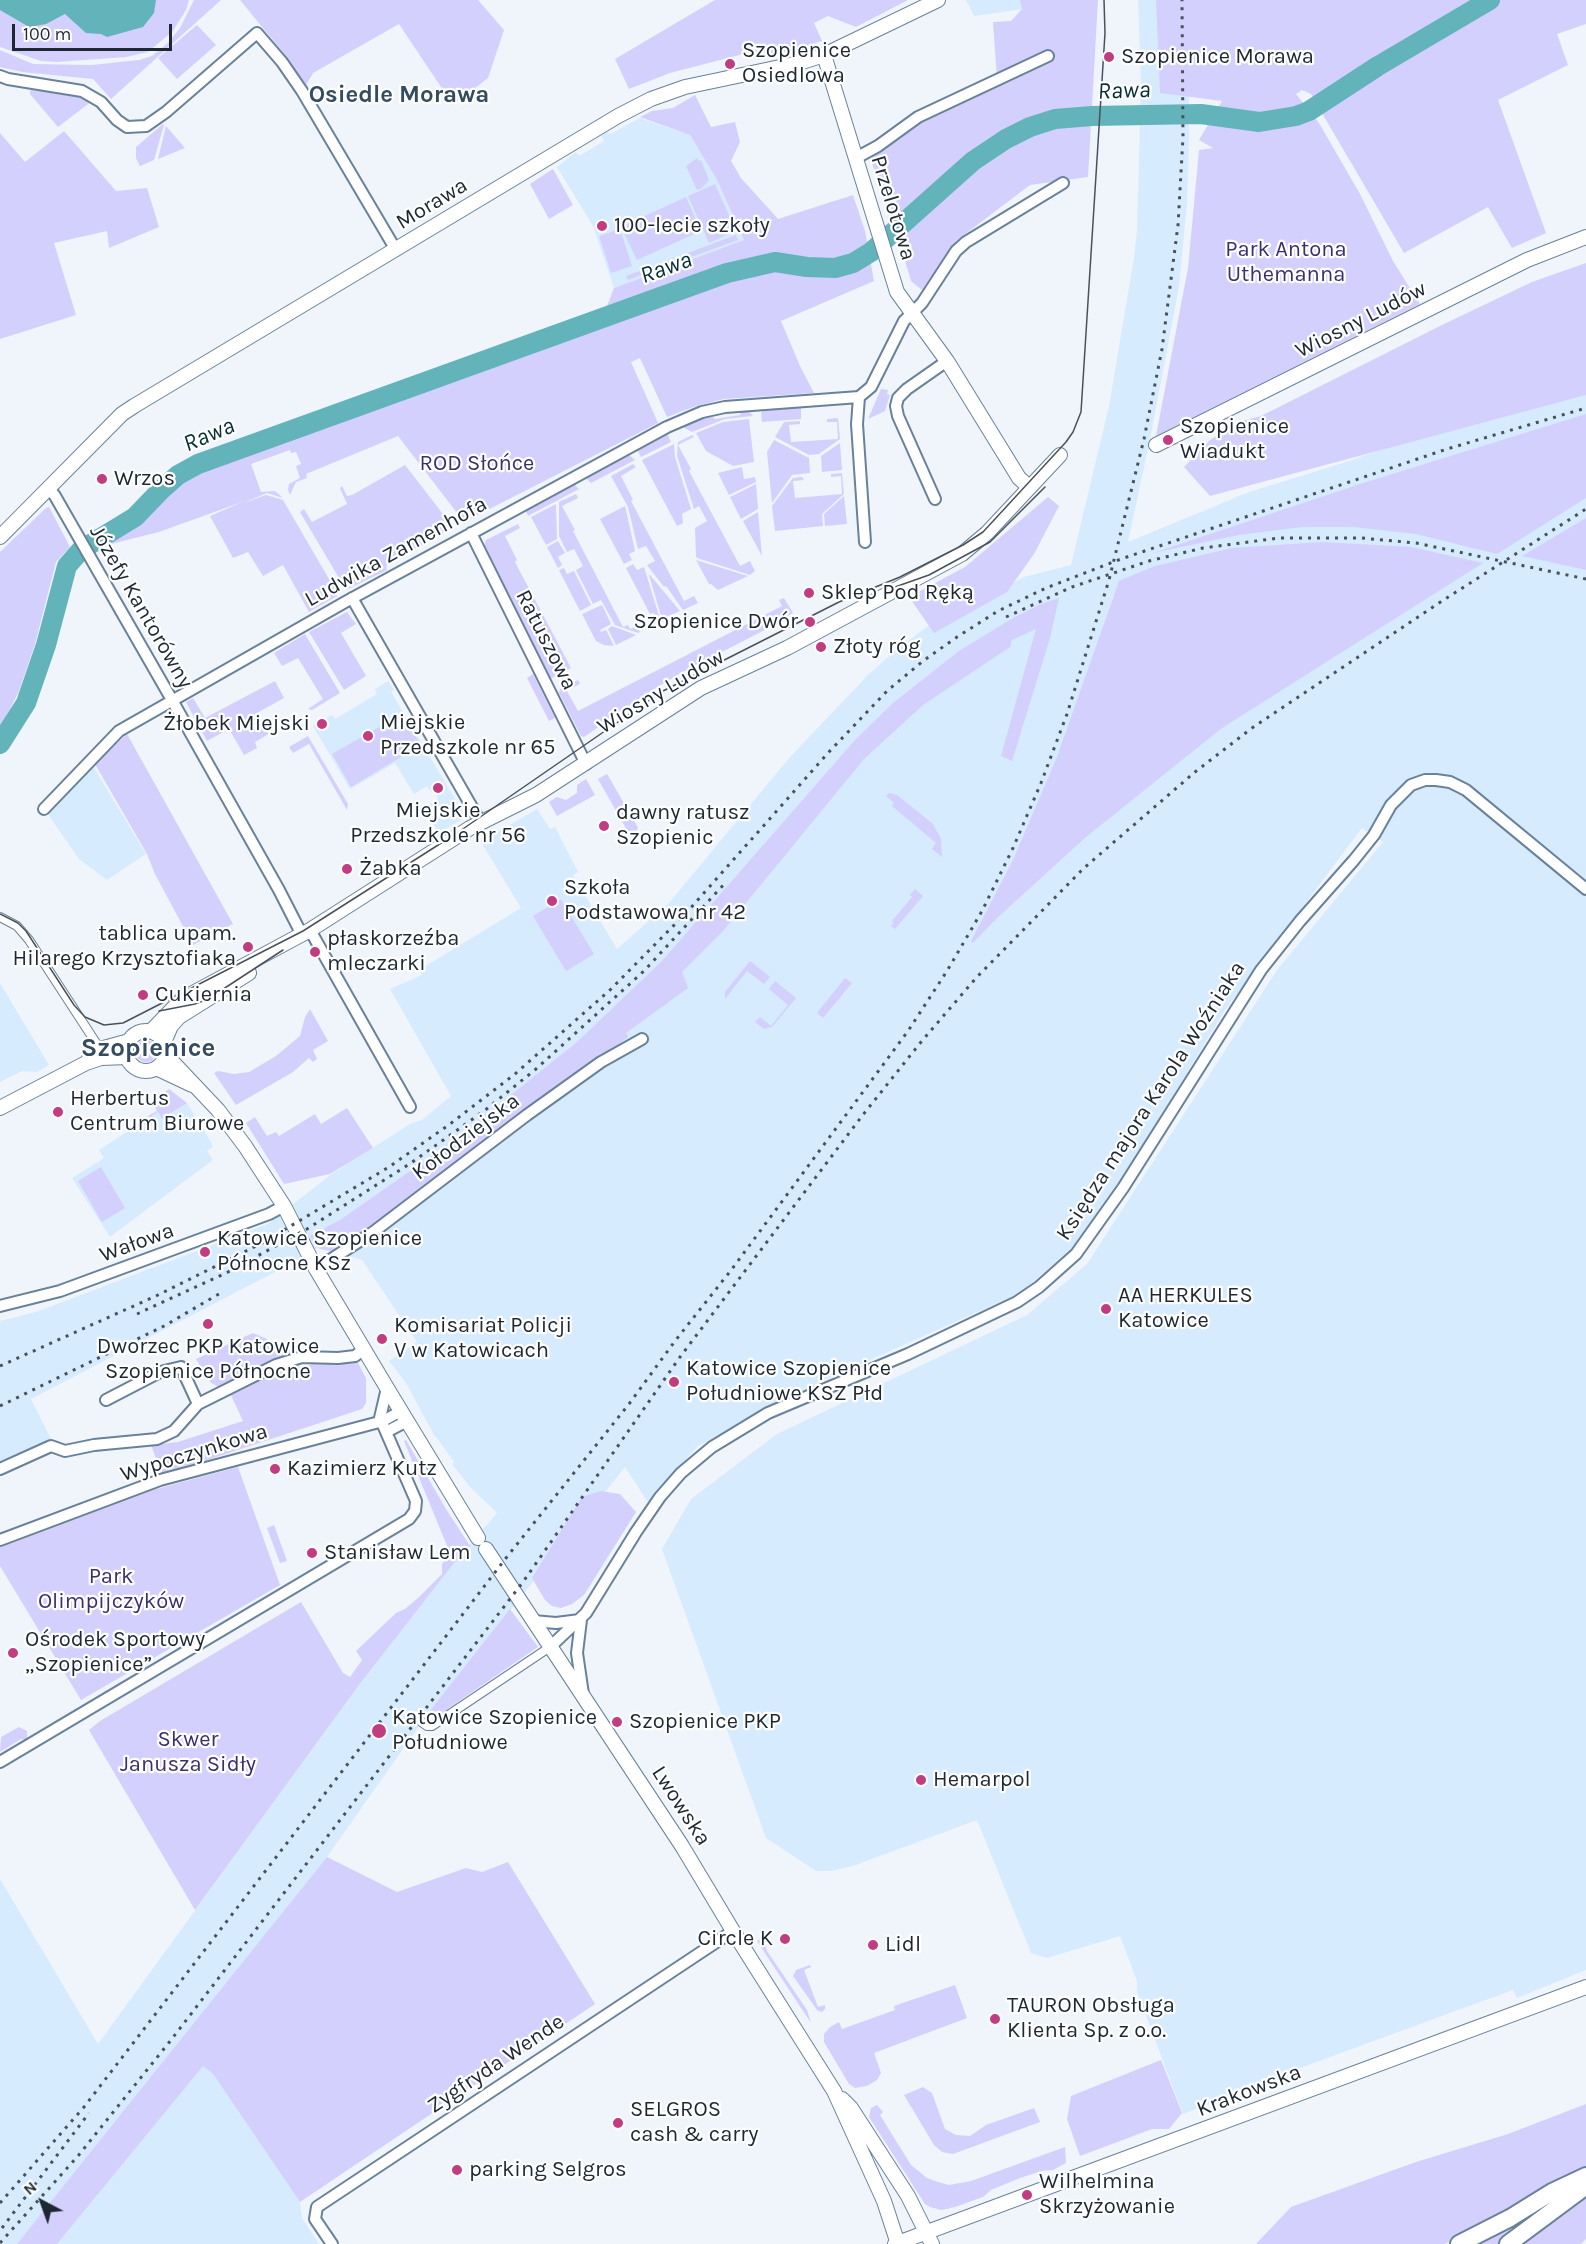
<!DOCTYPE html>
<html>
<head>
<meta charset="utf-8">
<style>
	body { margin:0 }
	#map { position:relative; width:1586px; height:2244px; overflow:hidden; background:#eff5fa; font-family:Karla,sans-serif }
	canvas { display:block }
	.north { position:absolute; left:12px; top:2172px; width:60px; height:60px; -webkit-text-stroke:4px #fff; paint-order:stroke; rotate:319deg; font-size:16px; font-weight:700; line-height:24px; text-align:center; color:#1e2832 }
	.north::after { content:''; display:block; margin:auto; width:21px; height:27px; background:#1e2832; clip-path:polygon(50% 0,100% 100%,50% 72%,0 100%) }
	.scale { position:absolute; left:12px; top:24px; width:160px; height:27px; box-sizing:border-box; border:3px solid #1e2832; border-top:0; padding-left:8px; font-size:18px; line-height:21px; white-space:nowrap; color:#1e2832; -webkit-text-stroke:4px #fff; paint-order:stroke }
</style>
</head>
<body>
<div id="map">
<canvas width="1586" height="2244"></canvas>
<div class="north">N</div>
<div class="scale">100 m</div>
</div>
<script>
const c = document.querySelector('canvas').getContext('2d');
c.lineJoin = 'round';
function paint(path, color) { c.fillStyle = color; c.fill(path, 'evenodd'); }
const poly = rows => new Path2D(rows.map(r => 'M' + r).join(''));
function stroke(path, color, width, dash) { c.strokeStyle = color; c.lineWidth = width; c.lineCap = dash ? 'butt' : 'round'; c.setLineDash(dash || []); c.stroke(path); }
function write(font, color, halo, rows, align = 'center') {
  c.font = font + ' Karla,sans-serif'; c.lineWidth = 4.5; c.setLineDash([]); c.textBaseline = 'middle'; c.strokeStyle = halo; c.fillStyle = color; for (const [text, x, y, turn = 0] of rows) {
    c.save(); c.translate(x, y); c.rotate((+turn || 0) * Math.PI / 180); c.textAlign = isNaN(turn) ? turn : align; if (halo) c.strokeText(text, 0, 0); c.fillText(text, 0, 0); c.restore();
  }
}
const built = poly([
	[966,0,1020,0,1023,9,974,16],
	[1138,0,1160,0,1189,33,1189,143,1187,204,1179,287,1150,439,1128,542,1249,492,1346,462,1426,434,1586,395,1586,1970,1517,1998,1513,1990,1502,1994,1300,2068,1183,2114,1137,1992,1137,1981,1120,1936,1047,1958,1031,1953,977,1820,853,1866,831,1871,816,1871,766,1838,662,1549,691,1499,777,1434,1027,1315,1087,1264,1277,970,1383,842,1362,828,1225,1010,1123,1178,1071,1249,1020,1293,789,1396,698,1446,648,1502,625,1467,429,1712,327,1857,81,2166,17,2244,0,2244,0,1879,98,2044,359,1685,454,1563,497,1513,470,1487,452,1464,454,1462,437,1438,434,1435,406,1383,389,1361,417,1342,362,1260,350,1256,333,1267,330,1251,324,1244,300,1259,31,1399,51,1439,0,1461,0,1321,36,1312,268,1224,330,1175,410,1124,422,1120,451,1096,390,989,422,975,419,970,521,908,481,842,537,809,550,829,555,827,578,872,573,875,617,949,669,903,790,757,868,675,897,649,927,627,1024,577,1071,565,1109,406,1134,258,1137,231,1141,81],
	[1201,572,1077,714,1113,596],
	[640,118,690,135,717,180,744,240,614,288,593,226,557,167,576,152,579,156,604,141,601,136,608,132,610,134],
	[388,681,394,690,391,692,466,817,439,833,426,811,428,809,426,806,438,799,435,791,431,792,427,786,414,794,395,763,350,789,313,726,332,715,335,719,377,694,375,689],
	[93,766,146,854,107,880,79,859,47,813],
	[0,983,49,1065,37,1072,22,1071,0,1082],
	[187,1103,211,1142,213,1147,207,1151,213,1160,110,1237,72,1178,104,1158,99,1150,158,1112,163,1119],
	[203,2065,213,2074,300,2202,302,2218,319,2244,57,2244]
]);
const green = poly([
	[0,0,189,0,186,10,173,31,148,52,126,57,57,62,41,61,0,47],
	[194,0,221,0,111,99,93,79,22,72,0,67,0,50,33,64,92,65,139,60,152,56,168,43,180,28],
	[240,0,478,0,504,30,488,78,453,105,399,24,313,73,306,85,282,51],
	[715,0,908,0,856,27,828,16,814,23,822,41,758,60,747,53,670,73,629,89,615,59],
	[1020,0,1098,0,1088,177,1030,185,956,241,922,290,911,281,902,251,895,218,870,159,925,119,997,79,993,22,1011,21,1022,9],
	[1156,0,1482,0,1315,101,1311,94,1302,90,1296,94,1319,123,1360,194,1393,261,1420,304,1156,436,1188,268,1199,150,1213,148,1199,140,1222,101,1160,93],
	[1500,0,1586,0,1586,24,1557,34,1568,65,1498,100,1546,233,1512,248,1488,207,1404,253,1319,108,1432,38],
	[197,25,216,45,177,79,158,58],
	[34,87,79,95,92,101,58,127,30,94,30,91],
	[695,95,711,127,735,122,740,142,731,161,741,178,778,219,853,195,865,231,874,281,781,321,800,366,814,393,724,399,696,406,667,417,640,358,631,362,658,423,464,522,398,436,306,474,307,478,296,482,290,495,288,490,289,484,300,478,296,466,301,464,296,452,291,453,290,450,251,464,261,492,275,491,283,498,267,493,243,503,266,495,283,500,336,591,337,596,309,612,283,565,263,576,248,552,233,558,210,516,242,502,159,532,103,546,94,530,134,508,160,477,187,463,607,306,614,288,744,240,717,180,690,135,640,117,652,111,673,108],
	[163,124,164,125,154,160,140,166,136,158,136,147],
	[166,126,185,148,158,159],
	[64,131,116,191,147,188,159,227,109,248,107,231,54,243,76,315,0,339,0,133,25,162],
	[697,158,699,161,701,160,709,180,702,188,697,190,686,166],
	[553,169,573,205,549,219,530,184],
	[715,184,736,231,709,243,688,196],
	[686,197,701,231,637,260,621,227],
	[620,229,632,266,611,273,599,236],
	[736,235,738,240,628,280,626,276],
	[1586,263,1586,395,1210,496,1184,467,1210,440,1238,422,1261,416,1442,325,1532,282],
	[881,389,888,390,887,394,890,395,885,411,868,419],
	[801,406,801,419,762,422,761,414,764,409],
	[741,410,748,410,753,416,725,419,692,432,681,426,710,415,715,419,740,415],
	[1586,414,1586,498,1497,554,1416,534,1354,527,1302,527,1239,535,1153,553,1360,484],
	[838,418,840,439,819,454,809,455,775,437,784,422,800,421,800,424,789,425,791,442,838,439,837,422,827,422,827,419],
	[749,419,754,462,733,466,706,451,696,433,723,422],
	[667,433,671,442,641,457,637,449],
	[692,435,694,437,678,445,691,469,689,471,740,566,750,561,755,571,750,575,697,558,696,556,695,528,707,521,699,506,694,509,677,456,678,442],
	[774,440,809,458,810,473,792,475,772,503,767,452],
	[840,443,842,470,822,472,821,456],
	[674,444,675,457,691,509,682,514,683,523,677,526,642,460],
	[628,454,635,460,591,483,585,477],
	[633,464,636,467,621,476,633,500,631,501,684,601,694,596,698,603,683,610,666,586,664,587,647,565,655,561,646,546,638,549,628,507,611,476],
	[405,465,453,527,386,566,387,570,346,590,300,512,304,509,312,522,347,504,340,488,342,486,347,496,352,495],
	[742,467,744,479,755,477,756,482,729,495,718,473],
	[842,473,844,494,822,514,823,526,775,531,772,506,793,478,802,477,804,480,793,481,795,498,842,494,841,476,831,477,831,474],
	[573,483,579,489,528,516,525,509],
	[756,484,758,509,741,519,730,497],
	[576,494,578,498,562,506,575,530,573,531,623,627,628,625,630,629,637,626,640,632,638,633,615,625,601,600,593,604,576,570,583,566,574,549,567,552,559,536,559,502],
	[844,496,847,524,825,526,824,514],
	[1048,497,1059,506,1034,554,1007,592,934,633,909,597,965,567],
	[556,504,557,539,546,545,531,517],
	[625,506,635,551,629,554,632,560,624,564,600,519],
	[49,507,70,547,56,562,35,644,19,691,0,729,0,552,46,508],
	[758,512,762,556,743,521],
	[1586,518,1586,570,1522,556],
	[518,524,520,528,505,536,517,560,515,562,571,668,550,679,484,546,486,540],
	[558,541,565,553,558,557,562,565,558,568,547,547],
	[1322,542,1411,547,1483,563,1222,728,1086,837,996,919,973,943,971,941,1013,860,1057,757,1119,581,1155,566,1232,548],
	[696,560,748,576,718,590,711,584,709,584],
	[633,564,637,570,644,567,660,619,653,613,650,614,626,568],
	[564,568,567,574,574,571,591,605,580,611,559,570],
	[649,575,650,575,680,611,662,619],
	[784,598,793,613,787,616,788,618,681,673,646,694,584,737,581,736,559,693,560,689,578,680,580,683,578,685,567,691,578,711,782,606,779,600],
	[1059,598,1050,638,1012,761,1001,756,1036,629,1012,640,1010,647,923,705,864,759,723,931,682,972,688,988,626,1033,628,1037,615,1047,376,1222,330,1251,320,1249,314,1243,310,1236,340,1220,456,1139,576,1043,662,961,855,740,893,703,959,651,1013,618,1041,604],
	[602,605,611,624,600,630,601,632,606,630,614,646,604,645,596,641,582,614],
	[347,612,356,624,341,633,366,676,344,690,309,632],
	[612,626,636,635,616,645,608,629],
	[305,634,340,693,312,710,308,709,323,699,298,658,282,666,274,653],
	[533,674,555,718,549,721,527,678],
	[275,681,284,698,255,714,263,728,268,726,272,732,255,742,257,748,244,755,229,729,207,741,186,702,193,698,205,718],
	[402,714,421,745,351,787,332,754],
	[127,734,233,924,193,945,155,874,147,854,95,764],
	[308,736,348,804,347,810,309,744,293,753,289,747],
	[607,774,636,824,638,828,635,833,628,832,598,779],
	[586,779,595,795,557,816,549,802,557,797,566,800,577,793,577,785],
	[889,793,897,795,933,824,941,839,942,857,932,849,936,843,892,806,894,803,886,796],
	[915,889,923,896,895,929,891,926,894,923,892,921,912,897,910,895],
	[561,899,594,954,566,971,533,916],
	[750,961,770,977,764,984,747,971,725,999,725,992],
	[845,978,852,983,823,1018,817,1013],
	[775,981,796,998,772,1027,764,1029,755,1022,760,1017,771,1026,788,1005,769,989],
	[310,1009,328,1041,313,1050,317,1059,313,1062,309,1058,293,1072,236,1105,214,1073,218,1071,234,1074,249,1072,276,1056,300,1036,305,1017],
	'135 1051a11 11 0 1 1 22 0a11 11 0 1 1-22 0Z',
	[169,1089,187,1103,162,1119,158,1112,149,1118,148,1116,157,1111,151,1101],
	[347,1108,373,1148,330,1174,284,1184,246,1123,255,1117,267,1136,276,1132,279,1136,315,1114,321,1124],
	[101,1167,125,1208,102,1222,78,1181],
	[253,1333,299,1353,299,1368,352,1352,366,1378,366,1403,362,1409,162,1475,151,1445,178,1442,243,1421,230,1393,211,1383,196,1359],
	[406,1440,446,1509,470,1546,454,1563,359,1685,195,1910,89,1730,100,1721,301,1602,343,1673,350,1677,362,1660,356,1651,396,1613,405,1609,418,1598,442,1574,442,1564,450,1553,404,1441],
	[238,1467,280,1585,81,1700,0,1566,0,1544,149,1491],
	[601,1491,620,1494,636,1512,584,1595,572,1604,561,1608,552,1606,545,1600,532,1578,582,1497],
	[274,1525,287,1561,280,1563,267,1528],
	[510,1609,538,1647,443,1712,434,1714,429,1712],
	[19,1727,27,1731,27,1740,21,1739,0,1752,1,1737],
	[327,1857,397,1892,466,1868,482,1872,508,1862,595,2004,300,2202,213,2074,203,2066,57,2244,17,2244],
	[761,1938,764,1940,767,1951,807,2010,811,2023,757,1941],
	[810,1965,811,1967,804,1970,818,2007,825,2005,825,2009,822,2012,817,2010,793,1976,796,1970],
	[955,1985,967,2018,874,2053,881,2073,877,2080,867,2086,855,2088,849,2084,824,2042,824,2034,830,2027,839,2022,842,2029,895,2010,894,2006],
	[1161,2060,1182,2113,1169,2129,1152,2129,1080,2156,1067,2119,1071,2096],
	[923,2087,932,2093,945,2129,956,2135,970,2136,986,2125,1034,2108,1040,2122,953,2154,942,2152,934,2145,904,2095],
	[1586,2104,1586,2166,1445,2244,1256,2244,1291,2207,1416,2162,1508,2134],
	[877,2105,883,2112,880,2115,911,2165,927,2178,938,2182,949,2185,971,2181,1065,2147,1066,2163,1053,2170,1042,2171,1020,2178,991,2190,983,2197,955,2207,941,2210,930,2207,925,2204,869,2117,871,2108],
	[1586,2194,1586,2239,1581,2244,1518,2244],
	[1565,2195,1498,2244,1472,2244]
]);
const water = poly([
	[0,0,156,0,154,13,143,27,107,37,101,34,86,33,65,14,46,24,29,27,0,10]
]);
const river = poly([
	[0,744,26,703,46,645,67,566,81,550,135,517,161,490,178,475,198,464,727,273,775,262,807,267,835,268,853,263,871,252,973,161,1006,139,1030,127,1055,119,1092,116,1201,114,1259,122,1296,116,1309,111,1378,66,1490,0]
]);
const pedestrian = poly([
	[0,917,17,926,29,940,100,1049],
	[420,1721,427,1726,432,1726,550,1647]
]);
const minor = poly([
	[0,76,8,79,82,91,101,102,117,120,127,127,146,126,166,112,257,33,282,62,302,91,396,250],
	[856,158,878,146,918,117,1048,56],
	[859,397,857,424,865,542],
	[49,488,55,496,172,700,279,890,302,935],
	[935,499,898,416,896,406,898,398,907,389,947,361],
	[471,533,586,764],
	[352,598,481,823],
	[44,809,119,731,347,601,667,427,702,412,725,407,859,397,871,387,904,321,922,303,956,251,966,242,1063,183],
	[310,930,410,1107],
	[316,1269,372,1233,527,1115,601,1062,642,1039],
	[0,1306,60,1291,269,1214,284,1206],
	[106,1400,160,1372,181,1367,198,1404],
	[386,1432,407,1421],
	[0,1469,51,1446,65,1451,94,1445,157,1439,174,1431,198,1404,276,1365,302,1357,338,1358,355,1356,364,1349],
	[0,1540,160,1480,383,1421,401,1411],
	[581,1620,577,1653,583,1694],
	[533,1621,556,1623,580,1620],
	[550,1647,586,1613,636,1532,660,1497,681,1473,712,1447,768,1413,908,1354,1017,1302,1039,1287,1076,1254,1123,1188,1261,970,1300,921,1354,860,1374,835,1391,805,1411,785,1425,780,1436,780,1450,782,1466,790,1586,889],
	[0,1762,409,1519,415,1511,416,1501,380,1418,387,1388],
	[332,2244,315,2219,317,2207,733,1931]
]);
const tertiary = poly([
	[824,55,897,292,947,361,1019,478,1029,487],
	[1156,445,1527,260,1586,237],
	[0,537,122,414,134,406,618,116,651,99,685,87,799,63,824,55,938,0],
	[151,1031,182,999,310,930,470,828,536,795,701,688,787,648,962,554,987,533,1060,455],
	'126 1051a20 20 0 1 1 40 0a20 20 0 1 1-40 0Z',
	[164,1042,171,1026,179,1017,249,973],
	[166,1055,218,1110,245,1146,284,1206,316,1269,387,1388,478,1538],
	[89,1059,100,1049,129,1041],
	[156,1068,192,1085],
	[0,1108,86,1063,101,1058,128,1057],
	[486,1549,682,1846,733,1931,834,2091,884,2201,898,2244],
	[842,2099,851,2108,908,2196,932,2244],
	[895,2244,1586,1987]
]);
const primary = poly([
	[1459,2244,1510,2218,1552,2192,1586,2176],
	[1508,2244,1586,2186]
]);
const tram = poly([
	[895,587,929,575,990,542,1045,487],
	[0,914,18,923,26,931,74,1005,85,1017,104,1025,123,1023,303,931,457,833,663,691,839,602,900,577,963,545,983,532,1066,442,1073,432,1081,412,1105,33,1104,0],
	[159,1011,195,1004,208,999,283,950]
]);
const rail = poly([
	[1006,617,1072,587,1149,561,1203,548,1279,538,1361,538,1416,543,1586,579],
	[137,1314,228,1272,307,1229,411,1163,484,1111,536,1069,644,971,727,881],
	[0,1366,156,1296,264,1242,389,1167,450,1124,515,1074,611,989,688,911,828,753,887,691,923,661,957,637,998,611,1046,588,1121,559,1447,449,1586,408],
	[0,1406,164,1326,224,1291],
	[0,2203,84,2107,506,1558,629,1404,675,1341,732,1269,908,1031,947,971,982,911,1013,848,1041,783,1067,714,1109,580,1144,439,1162,349,1178,225,1183,137,1182,0],
	[2,2228,89,2113],
	[0,2243,78,2156,171,2040,523,1582,680,1357,862,1116,921,1042,976,978,1084,868,1195,772,1252,728,1442,601,1586,509]
]);
const markers = [
	[1109,57,6,"#c13c80"],
	[730,64,6,"#c13c80"],
	[602,226,6,"#c13c80"],
	[1168,440,6,"#c13c80"],
	[102,479,6,"#c13c80"],
	[809,593,6,"#c13c80"],
	[810,622,6,"#c13c80"],
	[821,647,6,"#c13c80"],
	[322,724,6,"#c13c80"],
	[368,736,6,"#c13c80"],
	[438,788,6,"#c13c80"],
	[604,826,6,"#c13c80"],
	[347,869,6,"#c13c80"],
	[552,901,6,"#c13c80"],
	[248,947,6,"#c13c80"],
	[315,952,6,"#c13c80"],
	[143,995,6,"#c13c80"],
	[58,1112,6,"#c13c80"],
	[205,1252,6,"#c13c80"],
	[1106,1309,6,"#c13c80"],
	[208,1324,6,"#c13c80"],
	[382,1339,6,"#c13c80"],
	[674,1382,6,"#c13c80"],
	[275,1469,6,"#c13c80"],
	[312,1553,6,"#c13c80"],
	[13,1653,6,"#c13c80"],
	[617,1722,6,"#c13c80"],
	[379,1731,8,"#c13c80"],
	[921,1780,6,"#c13c80"],
	[785,1939,6,"#c13c80"],
	[873,1945,6,"#c13c80"],
	[995,2019,6,"#c13c80"],
	[618,2123,6,"#c13c80"],
	[457,2170,6,"#c13c80"],
	[1027,2195,6,"#c13c80"]
];
const poiNames = [
	["Szopienice",742,51],
	["Osiedlowa",742,76],
	["Szopienice Morawa",1121,57],
	["100-lecie szkoły",614,226],
	["Szopienice",1180,427],
	["Wiadukt",1180,452],
	["Wrzos",114,479],
	["Sklep Pod Ręką",821,593],
	["Szopienice Dwór",798,622,"right"],
	["Złoty róg",833,647],
	["Miejskie",380,723],
	["Przedszkole nr 65",380,748],
	["Żłobek Miejski",310,724,"right"],
	["Miejskie",438,811,"center"],
	["Przedszkole nr 56",438,836,"center"],
	["dawny ratusz",616,813],
	["Szopienic",616,838],
	["Żabka",359,869],
	["Szkoła",564,888],
	["Podstawowa nr 42",564,913],
	["tablica upam.",236,934,"right"],
	["Hilarego Krzysztofiaka",236,959,"right"],
	["płaskorzeźba",327,939],
	["mleczarki",327,964],
	["Cukiernia",155,995],
	["Herbertus",70,1099],
	["Centrum Biurowe",70,1124],
	["Katowice Szopienice",217,1239],
	["Północne KSz",217,1264],
	["AA HERKULES",1118,1296],
	["Katowice",1118,1321],
	["Komisariat Policji",394,1326],
	["V w Katowicach",394,1351],
	["Dworzec PKP Katowice",208,1347,"center"],
	["Szopienice Północne",208,1372,"center"],
	["Katowice Szopienice",686,1369],
	["Południowe KSZ Płd",686,1394],
	["Kazimierz Kutz",287,1469],
	["Stanisław Lem",324,1553],
	["Ośrodek Sportowy",25,1640],
	["„Szopienice”",25,1665],
	["Katowice Szopienice",392,1718],
	["Południowe",392,1743],
	["Szopienice PKP",629,1722],
	["Hemarpol",933,1780],
	["Circle K",773,1939,"right"],
	["Lidl",885,1945],
	["TAURON Obsługa",1007,2006],
	["Klienta Sp. z o.o.",1007,2031],
	["SELGROS",630,2110],
	["cash & carry",630,2135],
	["parking Selgros",469,2170],
	["Wilhelmina",1039,2182],
	["Skrzyżowanie",1039,2207]
];
const streetNames = [
	["Morawa",432,204,-31],
	["Przelotowa",893,208,73],
	["Wiosny Ludów",1361,320,-27],
	["Ludwika Zamenhofa",396,552,-29],
	["Józefy Kantorówny",141,607,60],
	["Ratuszowa",546,640,63],
	["Wiosny Ludów",661,692,-31],
	["Księdza majora Karola Woźniaka",1151,1101,-57],
	["Kołodziejska",466,1137,-37],
	["Wałowa",137,1243,-20],
	["Wypoczynkowa",194,1453,-17],
	["Lwowska",681,1806,57],
	["Zygfryda Wende",496,2064,-34],
	["Krakowska",1249,2091,-21]
];
const parkNames = [
	["Park Antona",1286,250],
	["Uthemanna",1286,275],
	["ROD Słońce",477,464],
	["Park",111,1577],
	["Olimpijczyków",111,1602],
	["Skwer",188,1740],
	["Janusza Sidły",188,1765]
];
const waterNames = [
	["Rawa",1124,91,-2],
	["Rawa",666,268,-20],
	["Rawa",209,435,-23]
];
const neighbourhoodNames = [
	["Osiedle Morawa",399,95]
];
const quarterNames = [
	["Szopienice",148,1049]
];
paint(built, '#d7ebfe');
paint(green, '#d3d0fd');
paint(water, '#62b3ba');
stroke(river, '#62b3ba', 20);
stroke(pedestrian, '#698299', 10);
stroke(minor, '#698299', 14);
stroke(tertiary, '#698299', 16);
stroke(primary, '#698299', 20);
stroke(pedestrian, '#fff', 8);
stroke(minor, '#fff', 10);
stroke(tertiary, '#fff', 14);
stroke(primary, '#fff', 16);
stroke(tram, '#49525b', 1.5);
stroke(rail, '#49525b', 3, [3, 6]);
for (const [x, y, r, color] of markers) { const dot = new Path2D(); dot.arc(x, y, r, 0, 2 * Math.PI); c.fillStyle = color; c.fill(dot); stroke(dot, '#fff', 2); }
write('22px', '#1e2832', '#fff', poiNames, 'left');
write('22px', '#1e2832', '#fff', streetNames);
write('22px', '#3b2e70', '#fff', parkNames);
write('italic 24px', '#062f33', '#fff', waterNames);
write('bold 24px', '#344c61', '#fff', neighbourhoodNames);
write('bold 26px', '#344c61', '#fff', quarterNames);
</script>
</body>
</html>
